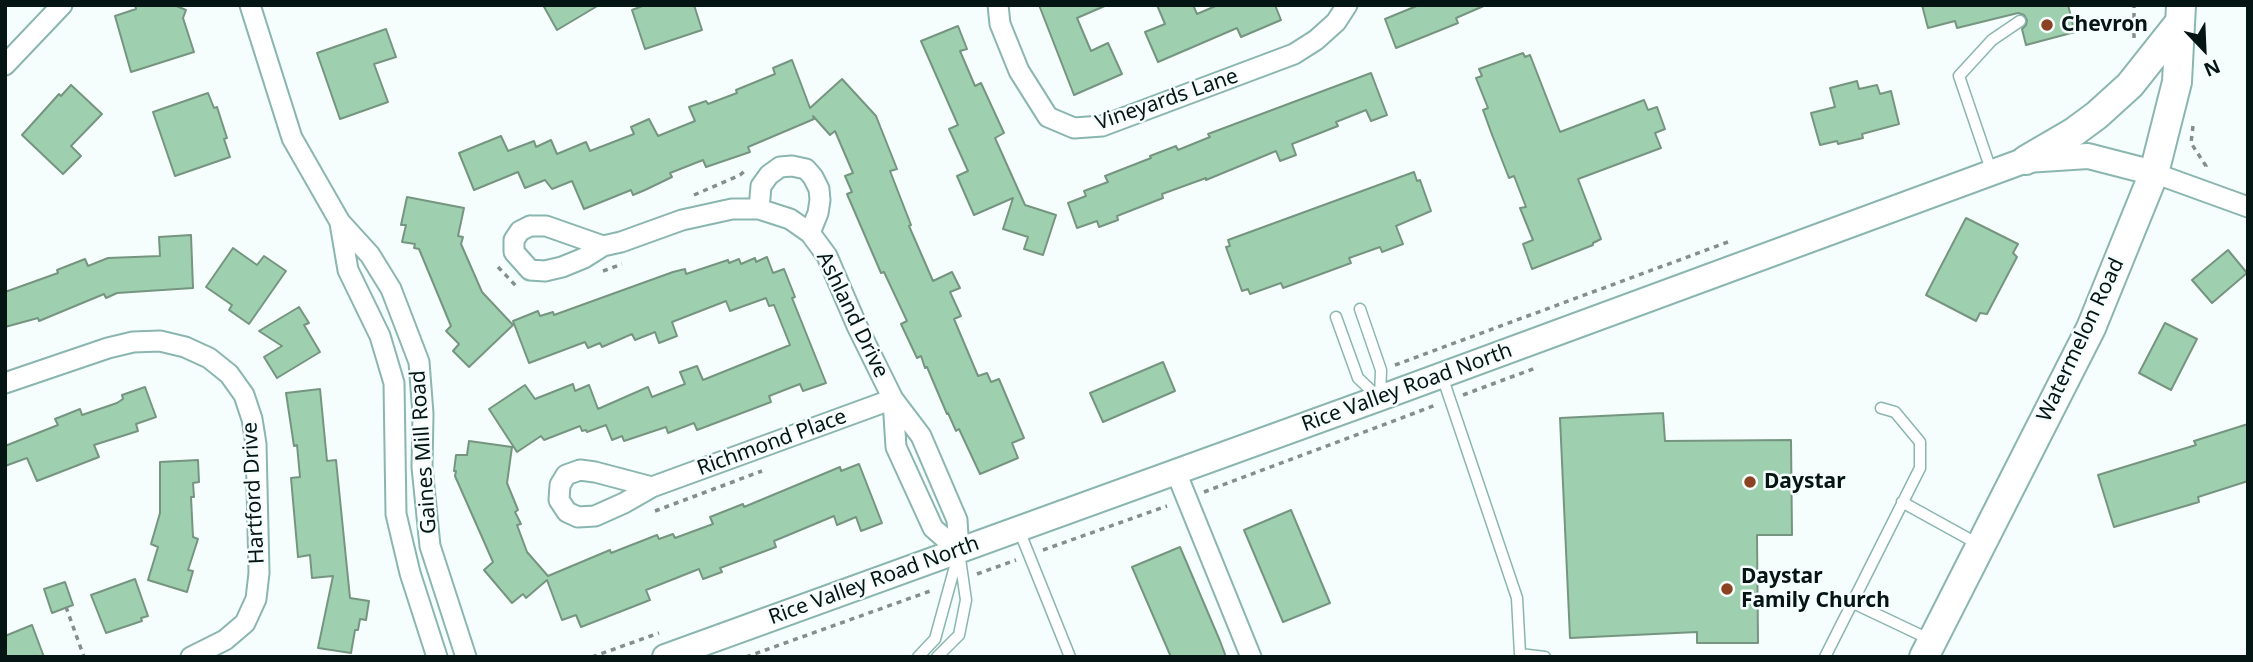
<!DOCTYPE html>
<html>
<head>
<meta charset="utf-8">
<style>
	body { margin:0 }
	#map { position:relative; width:2253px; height:662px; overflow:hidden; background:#f5fefc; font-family:"Noto Sans",sans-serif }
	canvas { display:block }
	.frame { position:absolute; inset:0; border:7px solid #051513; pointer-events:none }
	.north { position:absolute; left:2169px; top:14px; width:70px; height:70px; -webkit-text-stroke:5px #f5fefc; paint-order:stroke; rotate:157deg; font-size:19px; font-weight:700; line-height:28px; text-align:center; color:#051513 }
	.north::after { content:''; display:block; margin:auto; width:24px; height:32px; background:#051513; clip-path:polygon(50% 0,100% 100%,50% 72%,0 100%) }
</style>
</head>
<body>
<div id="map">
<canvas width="2253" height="662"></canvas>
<div class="frame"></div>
<div class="north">N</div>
</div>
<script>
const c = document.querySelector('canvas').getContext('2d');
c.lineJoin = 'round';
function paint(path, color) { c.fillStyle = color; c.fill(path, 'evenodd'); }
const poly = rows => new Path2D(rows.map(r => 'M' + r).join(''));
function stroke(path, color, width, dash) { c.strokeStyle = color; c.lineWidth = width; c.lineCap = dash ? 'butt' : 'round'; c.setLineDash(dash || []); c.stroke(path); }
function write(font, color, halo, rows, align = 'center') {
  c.font = font + ' "Noto Sans",sans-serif'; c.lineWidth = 5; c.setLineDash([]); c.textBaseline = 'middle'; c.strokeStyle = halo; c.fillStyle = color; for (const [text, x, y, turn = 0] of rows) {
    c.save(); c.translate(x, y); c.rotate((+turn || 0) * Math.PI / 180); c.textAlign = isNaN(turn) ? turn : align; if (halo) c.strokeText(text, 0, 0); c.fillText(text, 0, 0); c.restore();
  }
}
const building = poly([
	[135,5,174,5,186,10,183,18,194,52,131,72,115,16,136,9,135,5],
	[543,5,599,5,557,30,543,5],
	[645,5,694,5,702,30,645,49,632,10,645,5],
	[1039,5,1107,5,1077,18,1091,51,1108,43,1122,74,1074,95,1039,5],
	[1157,5,1193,5,1197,14,1218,5,1275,5,1281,20,1241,37,1237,28,1158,62,1145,32,1165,24,1157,5],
	[1419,5,1486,5,1456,18,1458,23,1396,48,1385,19,1419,5],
	[1922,5,2068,5,2075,32,2026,45,2022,29,2026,25,2027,20,2024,15,2018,13,1957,28,1955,21,1928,28,1922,5],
	[958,26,967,49,960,51,975,86,981,83,1004,133,995,138,1025,205,1056,215,1043,255,1024,249,1028,237,1003,229,1013,198,974,215,957,176,968,171,949,129,958,125,921,41,958,26],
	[386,29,396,57,374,64,388,102,340,119,317,53,386,29],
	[1523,53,1525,57,1530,55,1560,132,1644,100,1648,110,1657,107,1665,129,1655,133,1661,148,1578,179,1601,239,1593,243,1593,245,1532,269,1523,244,1533,240,1520,208,1526,207,1514,176,1509,178,1491,132,1483,110,1488,108,1476,78,1482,76,1479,69,1523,53],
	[792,60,810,108,842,79,876,116,897,169,890,171,911,225,909,226,933,281,952,272,960,288,950,292,961,316,954,319,978,376,987,373,991,382,999,379,1024,438,1012,443,1018,458,980,474,959,429,956,431,948,413,947,414,927,367,925,368,921,356,917,358,901,324,907,321,884,272,881,273,847,194,852,192,845,176,853,173,835,131,830,135,813,116,814,119,748,147,750,152,706,167,703,160,670,173,672,177,645,190,633,195,631,190,584,209,572,181,552,189,545,180,525,188,518,172,474,190,459,153,501,136,508,151,534,141,536,147,551,140,557,154,586,142,590,151,634,134,631,127,649,119,658,136,695,121,689,107,706,101,708,104,737,93,736,90,775,74,773,68,792,60],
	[1371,73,1387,115,1371,121,1366,110,1336,122,1338,126,1292,144,1296,155,1280,161,1276,151,1206,180,1206,178,1162,194,1163,198,1117,216,1118,220,1099,227,1097,221,1077,228,1068,203,1086,196,1084,191,1108,182,1105,176,1151,158,1150,156,1176,146,1178,150,1210,137,1208,134,1371,73],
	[1857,81,1859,89,1877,85,1880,94,1891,91,1899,124,1862,134,1863,138,1838,144,1837,141,1820,145,1811,113,1835,107,1830,88,1857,81],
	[71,85,102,114,71,146,81,156,63,174,22,135,59,94,61,96,71,85],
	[208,93,214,108,217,107,227,138,224,139,230,157,175,176,153,112,208,93],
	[1414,172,1417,181,1420,180,1431,211,1396,226,1403,244,1382,252,1380,247,1349,258,1351,263,1283,288,1281,283,1250,294,1248,289,1242,291,1226,247,1230,246,1228,240,1414,172],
	[407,197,464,208,458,236,463,237,461,244,482,292,513,325,469,367,453,351,459,344,446,331,451,326,419,249,414,248,415,244,402,242,406,225,401,225,407,197],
	[1966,218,2018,244,2013,253,2017,257,1987,314,1980,313,1976,321,1926,295,1966,218],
	[191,235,193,288,117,293,106,298,104,294,39,321,38,318,5,327,5,292,58,273,57,270,85,259,88,266,108,258,160,256,159,237,191,235],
	[233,248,257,265,264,256,286,271,249,324,229,310,232,305,206,287,233,248],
	[2228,250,2247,273,2212,303,2192,280,2228,250],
	[767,257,773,273,784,269,795,297,792,298,826,383,803,391,800,384,769,396,771,402,697,430,694,423,668,433,666,427,624,441,622,436,612,440,606,425,587,432,586,430,582,431,580,426,544,440,541,436,517,452,489,409,525,385,535,399,573,384,575,391,589,385,598,409,648,387,652,397,685,384,680,372,697,366,703,380,790,345,774,305,769,306,766,298,730,311,726,301,672,322,677,336,659,343,655,332,635,340,632,334,602,347,600,343,588,348,585,342,529,363,513,321,538,311,540,316,553,312,554,315,673,272,685,269,686,274,728,260,729,263,739,259,741,264,755,258,756,262,767,257],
	[299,307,309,323,304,325,320,352,277,378,264,357,282,346,259,331,299,307],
	[2165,323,2197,339,2171,390,2139,373,2165,323],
	[1163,362,1175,391,1103,422,1090,393,1163,362],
	[145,387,156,417,136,424,138,431,94,445,99,457,37,481,27,458,5,466,5,446,58,425,55,419,80,409,82,415,117,403,123,399,122,395,145,387],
	[320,389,327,461,336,460,350,598,369,601,366,620,360,619,358,630,355,630,351,653,318,648,333,576,312,578,310,555,298,557,291,478,300,477,297,445,294,446,286,393,320,389],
	[1663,413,1665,441,1791,440,1792,535,1757,535,1758,643,1697,643,1697,632,1570,638,1560,418,1663,413],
	[2248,424,2248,481,2198,497,2199,502,2114,527,2098,475,2196,445,2194,441,2248,424],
	[469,441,512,447,507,483,518,510,515,512,521,524,517,525,527,552,548,576,610,550,611,553,657,535,659,539,673,534,675,538,713,524,710,517,743,504,744,507,840,467,841,471,859,464,882,523,861,531,856,517,837,525,834,516,774,541,776,547,720,568,722,572,703,579,699,569,646,590,650,600,581,627,576,615,562,620,547,580,526,598,523,594,512,603,484,570,493,562,455,476,456,471,454,471,456,455,467,455,469,441],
	[198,460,199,482,193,483,194,497,191,497,193,537,198,539,188,570,193,571,187,592,148,580,158,547,151,544,160,513,160,462,198,460],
	[1291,510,1330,603,1283,622,1244,530,1291,510],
	[1180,547,1220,641,1226,657,1171,657,1132,567,1180,547],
	[135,579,148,616,141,618,142,621,106,633,91,595,135,579],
	[65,582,73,605,52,613,44,589,65,582],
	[32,625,44,657,5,657,5,636,32,625]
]);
const path = poly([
	[2134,38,2134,5],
	[2193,126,2191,143,2206,166,2204,170],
	[694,195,740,175,747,169],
	[498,267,516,286],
	[603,271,622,264],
	[1395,365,1728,242],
	[1463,395,1538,367],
	[1204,492,1436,405],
	[655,511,762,471],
	[1043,550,1167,506],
	[977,574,1016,560],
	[66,607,84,657],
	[592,657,659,633],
	[746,657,933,590]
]);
const service = poly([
	[1992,173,1959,76,1992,40,2020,21],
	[1360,309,1381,370,1380,398],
	[1336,317,1358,378,1377,396],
	[1442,376,1517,598,1520,654,1545,657],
	[1902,502,1978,544],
	[1019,530,1070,657],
	[1853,603,1929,639],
	[918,657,935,639,957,559],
	[937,657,959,635,966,600,959,552],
	[1825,657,1920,468,1920,442,1895,412,1881,408]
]);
const minor = poly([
	[250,5,292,138,340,222,370,255,391,289,419,362,423,414,422,467,430,546,466,657],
	[998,5,1000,24,1019,71,1048,117,1074,128,1102,126,1294,54,1316,40,1336,22,1347,5],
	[5,65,62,5],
	[2154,173,2248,207],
	[759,209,761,186,769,175,780,167,792,166,806,169,813,177,819,189,820,200,818,213,810,233],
	[340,223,348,270,380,336,394,383,396,514,410,573,437,657],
	[530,226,546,226,603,246,584,258,562,267,545,271,530,270,514,252,514,240,520,231,530,226],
	[603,246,621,242,682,220,732,209,759,209,790,219,810,233,827,256,857,326,893,399,921,436,957,520,959,551],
	[5,383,108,348,133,342,160,341,185,347,209,358,229,374,244,395,252,419,256,444,259,573,256,599,245,623,225,640,191,657],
	[893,400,896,447,933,528,959,551],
	[580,470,595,472,652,487,624,503,595,516,578,517,567,512,559,500,560,485,566,475,580,470],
	[1176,472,1251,657],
	[652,487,893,399]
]);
const tertiary = poly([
	[665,657,1380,398,2026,160,2088,156,2154,173]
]);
const secondary = poly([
	[2026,160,2074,132,2097,115,2130,85,2180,22],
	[1924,657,2091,328,2154,173,2177,82,2181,5]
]);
const markers = [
	[2047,25,7,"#8b4323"],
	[1750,482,7,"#8b4323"],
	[1727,589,7,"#8b4323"]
];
const poiNames = [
	["Chevron",2061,25],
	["Daystar",1764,482],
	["Daystar",1741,577],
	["Family Church",1741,601]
];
const streetNames = [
	["Vineyards Lane",1167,100,-19],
	["Ashland Drive",852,315,64],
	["Watermelon Road",2081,340,-65],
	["Rice Valley Road North",1407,388,-20],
	["Richmond Place",772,443,-20],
	["Gaines Mill Road",424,452,-94],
	["Hartford Drive",254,493,-93],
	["Rice Valley Road North",874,581,-20]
];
paint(building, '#9ed0af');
stroke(building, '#769580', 2);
stroke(service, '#8ab6af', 13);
stroke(minor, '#8ab6af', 23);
stroke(tertiary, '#8ab6af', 28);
stroke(secondary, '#8ab6af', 32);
stroke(path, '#838f8d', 3.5, [5, 5]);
stroke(service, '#fff', 10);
stroke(minor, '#fff', 19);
stroke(tertiary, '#fff', 24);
stroke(secondary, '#fff', 28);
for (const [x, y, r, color] of markers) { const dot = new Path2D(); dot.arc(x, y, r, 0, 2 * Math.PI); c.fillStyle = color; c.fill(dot); stroke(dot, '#f5fefc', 2.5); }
write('bold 21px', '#051513', '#f5fefc', poiNames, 'left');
write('21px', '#051513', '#f5fefc', streetNames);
</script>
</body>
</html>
